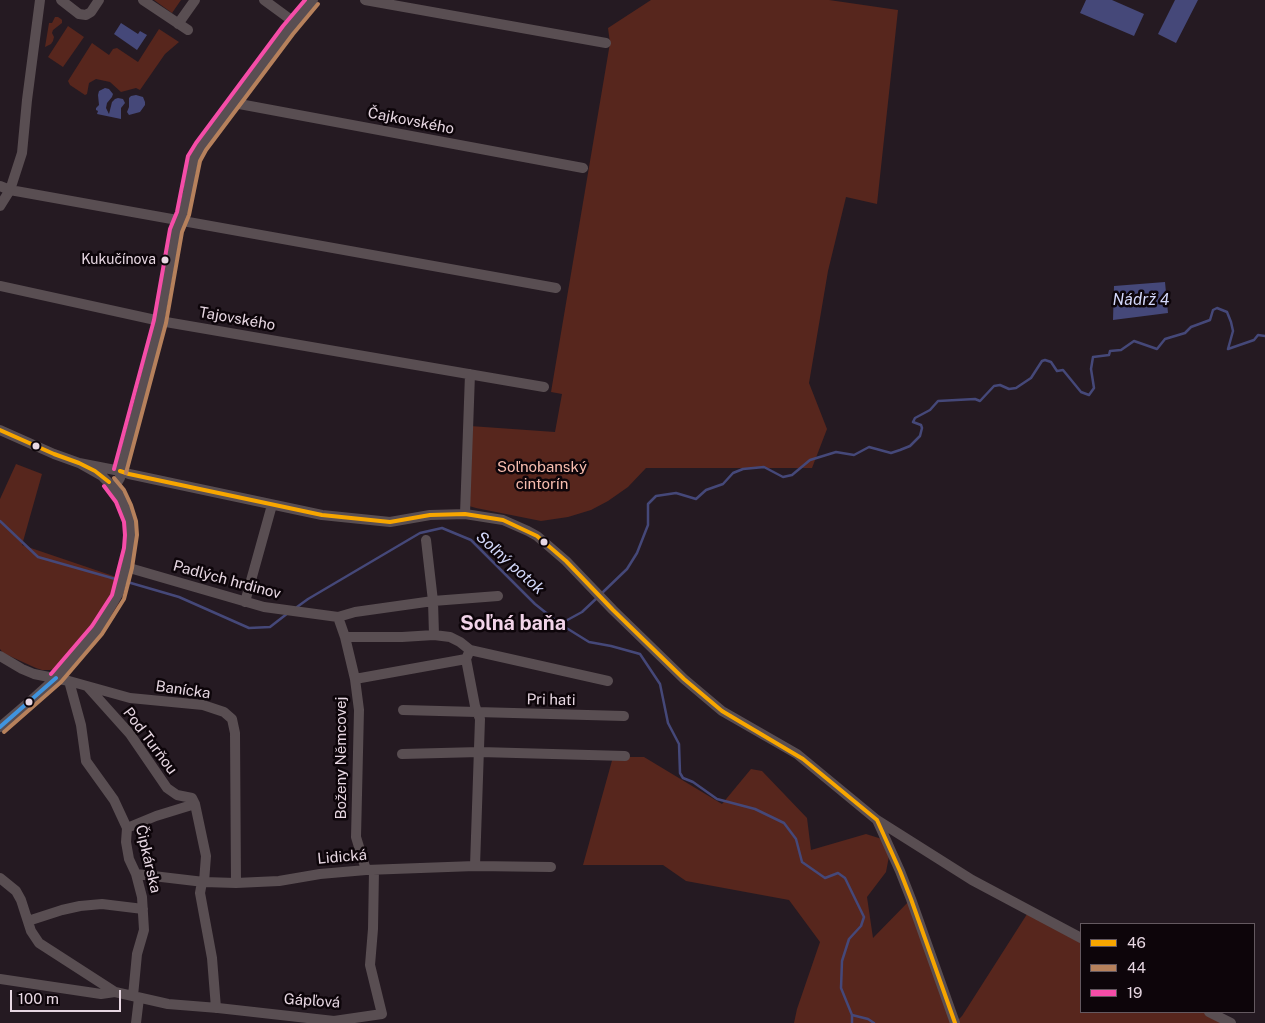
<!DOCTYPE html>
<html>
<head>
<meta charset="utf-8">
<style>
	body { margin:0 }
	#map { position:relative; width:1265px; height:1023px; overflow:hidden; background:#251a22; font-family:"Public Sans",sans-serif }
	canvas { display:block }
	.legend { position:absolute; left:1080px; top:923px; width:175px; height:90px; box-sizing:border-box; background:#0d050a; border:1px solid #645960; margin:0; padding:6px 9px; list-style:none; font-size:15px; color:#e7d7e2 }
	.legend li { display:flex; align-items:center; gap:10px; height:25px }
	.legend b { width:25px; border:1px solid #645960 }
	.scale { position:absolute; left:10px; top:990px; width:111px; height:22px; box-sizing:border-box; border:2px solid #e7d7e2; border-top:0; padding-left:6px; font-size:15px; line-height:18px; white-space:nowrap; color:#e7d7e2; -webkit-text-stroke:4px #0d050a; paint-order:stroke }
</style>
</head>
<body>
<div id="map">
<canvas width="1265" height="1023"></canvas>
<ul class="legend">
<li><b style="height:6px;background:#f7a600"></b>46</li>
<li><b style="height:6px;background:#b6815c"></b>44</li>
<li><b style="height:6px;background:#f54da8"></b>19</li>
</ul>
<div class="scale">100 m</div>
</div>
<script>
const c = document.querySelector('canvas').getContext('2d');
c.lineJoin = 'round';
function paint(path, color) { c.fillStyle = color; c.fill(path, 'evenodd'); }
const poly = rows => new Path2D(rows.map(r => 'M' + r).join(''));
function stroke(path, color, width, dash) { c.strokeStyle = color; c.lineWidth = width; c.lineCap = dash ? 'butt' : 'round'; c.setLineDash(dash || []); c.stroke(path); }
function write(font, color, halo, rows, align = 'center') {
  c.font = font + ' "Public Sans",sans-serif'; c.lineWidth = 5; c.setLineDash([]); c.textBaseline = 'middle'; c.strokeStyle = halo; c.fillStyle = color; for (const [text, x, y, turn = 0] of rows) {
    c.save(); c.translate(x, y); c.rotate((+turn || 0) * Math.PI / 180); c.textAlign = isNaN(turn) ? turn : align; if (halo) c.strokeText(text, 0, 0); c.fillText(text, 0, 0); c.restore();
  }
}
const green = poly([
	[154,0,181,0,172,13],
	[651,0,829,0,898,10,877,204,846,197,828,271,809,383,827,429,812,468,646,468,628,487,608,501,591,510,568,517,541,521,476,508,469,506,470,426,555,432,562,394,551,392,610,43,608,28],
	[55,17,58,17,61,19,62,20,62,23,53,30,52,33,54,37,53,41,51,44,45,47,49,23,52,23],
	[68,26,84,37,63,67,48,57],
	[159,29,179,42,165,54,140,90,136,88,121,92,110,82,96,79,89,83,87,94,85,95,70,85,68,81,92,43,109,55,113,49,117,48,138,62],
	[16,464,42,474,22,545,125,580,115,617,83,654,60,667,50,670,42,670,36,668,3,653,0,649,0,499],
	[613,757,644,757,722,804,751,769,762,771,807,818,811,850,866,834,885,840,890,851,886,872,867,897,873,938,911,899,955,1023,962,1016,1029,911,1081,938,1081,1012,1209,1012,1230,1023,794,1023,797,1009,820,942,789,900,686,881,663,865,583,865]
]);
const water = poly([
	[1086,0,1112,0,1144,14,1134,36,1080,13],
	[1175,0,1198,0,1176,43,1158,34],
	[121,23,138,34,140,31,147,35,137,50,114,34],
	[105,88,109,89,113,94,112,97,107,103,106,108,109,114,112,102,115,99,118,98,123,99,125,103,121,108,121,119,97,114,98,111,96,110,96,108,99,105,98,95,99,91],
	[136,95,143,97,145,102,145,105,140,112,129,115,127,112,129,107,129,98,131,96],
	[1165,282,1168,313,1113,320,1114,286]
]);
const stream = poly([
	[0,521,38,557,119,580],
	[124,581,179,597,249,628,270,627,288,613],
	[602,593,627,569,637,553,648,525,648,504,656,496,676,493,696,499,706,490,723,484,733,473,743,469,764,467,783,477,792,475,810,460,836,452,854,455,869,447,891,453,900,450,910,446,920,436,922,428,921,425,913,422,915,418,930,410,938,401,975,399,980,401,994,386,1000,385,1009,389,1016,388,1031,378,1042,361,1045,360,1051,362,1057,371,1063,370,1081,392,1089,395,1094,388,1091,369,1093,357,1109,355,1110,351,1121,350,1134,341,1157,349,1165,339,1185,333,1191,327,1210,320,1213,310,1217,308,1227,312,1231,322,1233,331,1228,349,1254,340,1258,335,1265,336],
	[297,607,308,599,420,533,442,528,471,540,535,604,560,624,589,642,611,646,640,654,660,684,668,723,679,744,680,773,683,778,693,782,717,799,755,809,784,823,796,839,802,862,825,878,838,873,845,878,864,917,861,926,849,939,842,961,841,988,852,1015,852,1023],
	[560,624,582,612,598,597],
	[852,1015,868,1019,874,1023]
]);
const minor = poly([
	[61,0,79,14,86,15,91,12,99,0],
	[143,0,188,30],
	[264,0,294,22],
	[365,0,606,43],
	[178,24,195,0],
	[234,103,583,168],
	[0,186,10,190,556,288],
	[0,206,10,190,22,153,27,100,40,0],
	[0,286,160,321,544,387],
	[0,430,54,454,79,463,102,476,114,488,122,499,130,521,131,535,126,567,118,594,97,630,56,678,35,697,0,727],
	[79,463,120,471,129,474,322,515,390,522,430,515,465,514,503,520,528,531,537,536,566,561,613,610,684,679,722,711,797,754,877,820,972,880,1081,938],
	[114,488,120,478,120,471,141,395,159,324,176,230,183,214,188,192,191,172,194,159,201,147,288,30,313,0],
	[465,514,470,374],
	[426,540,433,601,434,635],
	[126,567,264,607,338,617,355,612,433,601,498,596],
	[245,602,272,505],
	[338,617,345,637,355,679,359,710,356,837,366,870],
	[345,637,402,637,434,635,450,637,460,642,470,650,608,681],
	[470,650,466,659,475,706,480,719,475,866],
	[0,656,22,669,34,674,69,681,130,698,203,705,224,712,232,719,235,733,236,883],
	[355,679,466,659],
	[69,681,81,725,86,761,114,800,127,828,126,842,129,859,136,874,142,897,144,930,137,954,133,996],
	[87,686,130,734,167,788,177,795,192,798,195,804,206,856,204,882],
	[403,710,624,716],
	[402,754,480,752,625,756],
	[877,820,900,871,911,899,955,1023],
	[127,828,156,816,195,804],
	[136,874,204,882,236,883,279,881,320,874,366,870,475,866,551,867],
	[0,878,16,891,21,900,31,931,39,943,115,992,168,1004,218,1008,334,1021,382,1014,370,965,373,929,374,870],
	[202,882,200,893,212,958,216,1008],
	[28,921,62,910,80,906,102,904,143,909],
	[0,979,101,994,115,992],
	[1209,1012,1231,1023],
	[136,1023,139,998]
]);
const bus1 = poly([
	[0,430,54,454,79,463,95,471,109,482],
	[120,471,129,474,322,515,390,522,430,515,465,514,503,520,537,536,566,561,613,610,684,679,722,711,803,759,877,820,900,871,911,899,955,1023]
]);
const bus2 = poly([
	[126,473,166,323,182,232,189,215,200,161,206,150,293,34,318,4],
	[4,732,61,682,102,634,124,599,132,568,137,535,136,521,131,505,124,490,114,478]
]);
const bus3 = poly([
	[114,469,154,320,170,229,177,212,188,156,196,143,283,26,305,0],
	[51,674,92,626,112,595,124,548,125,535,124,522,116,502,104,486]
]);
const bus4 = poly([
	[0,727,56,678]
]);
const markers = [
	[165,260,4.5,"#e7d7e2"],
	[36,446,4.5,"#e7d7e2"],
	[544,542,4.5,"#e7d7e2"],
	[29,702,4.5,"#e7d7e2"]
];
const busNames = [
	["Kukučínova",156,260]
];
const streetNames = [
	["Čajkovského",411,121,11],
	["Tajovského",237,319,10],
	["Padlých hrdinov",227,580,15],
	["Banícka",183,690,8],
	["Pri hati",551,700,1],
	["Pod Turňou",150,741,53],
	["Boženy Němcovej",341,758,-90],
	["Lidická",342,857,-5],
	["Čipkárska",148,859,77],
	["Gápľová",312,1001,4]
];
const parkNames = [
	["Soľnobanský",542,467],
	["cintorín",542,484]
];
const waterNames = [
	["Nádrž 4",1141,300],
	["Soľný potok",510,563,42]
];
const districtNames = [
	["Soľná baňa",513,624]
];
paint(green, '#57261d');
paint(water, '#454879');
stroke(stream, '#454879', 2.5);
stroke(minor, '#594e52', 10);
stroke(bus1, '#f7a600', 4);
stroke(bus2, '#b6815c', 4);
stroke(bus3, '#f54da8', 4);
stroke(bus4, '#4094de', 4);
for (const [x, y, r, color] of markers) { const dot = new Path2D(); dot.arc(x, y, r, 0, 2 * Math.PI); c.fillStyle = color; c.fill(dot); stroke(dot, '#0d050a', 2); }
write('14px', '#e7d7e2', '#0d050a', busNames, 'right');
write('15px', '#e7d7e2', '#0d050a', streetNames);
write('15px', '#f7bcae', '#0d050a', parkNames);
write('italic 16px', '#d3d8fa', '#0d050a', waterNames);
write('bold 20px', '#f2d4e9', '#0d050a', districtNames);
</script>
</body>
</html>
